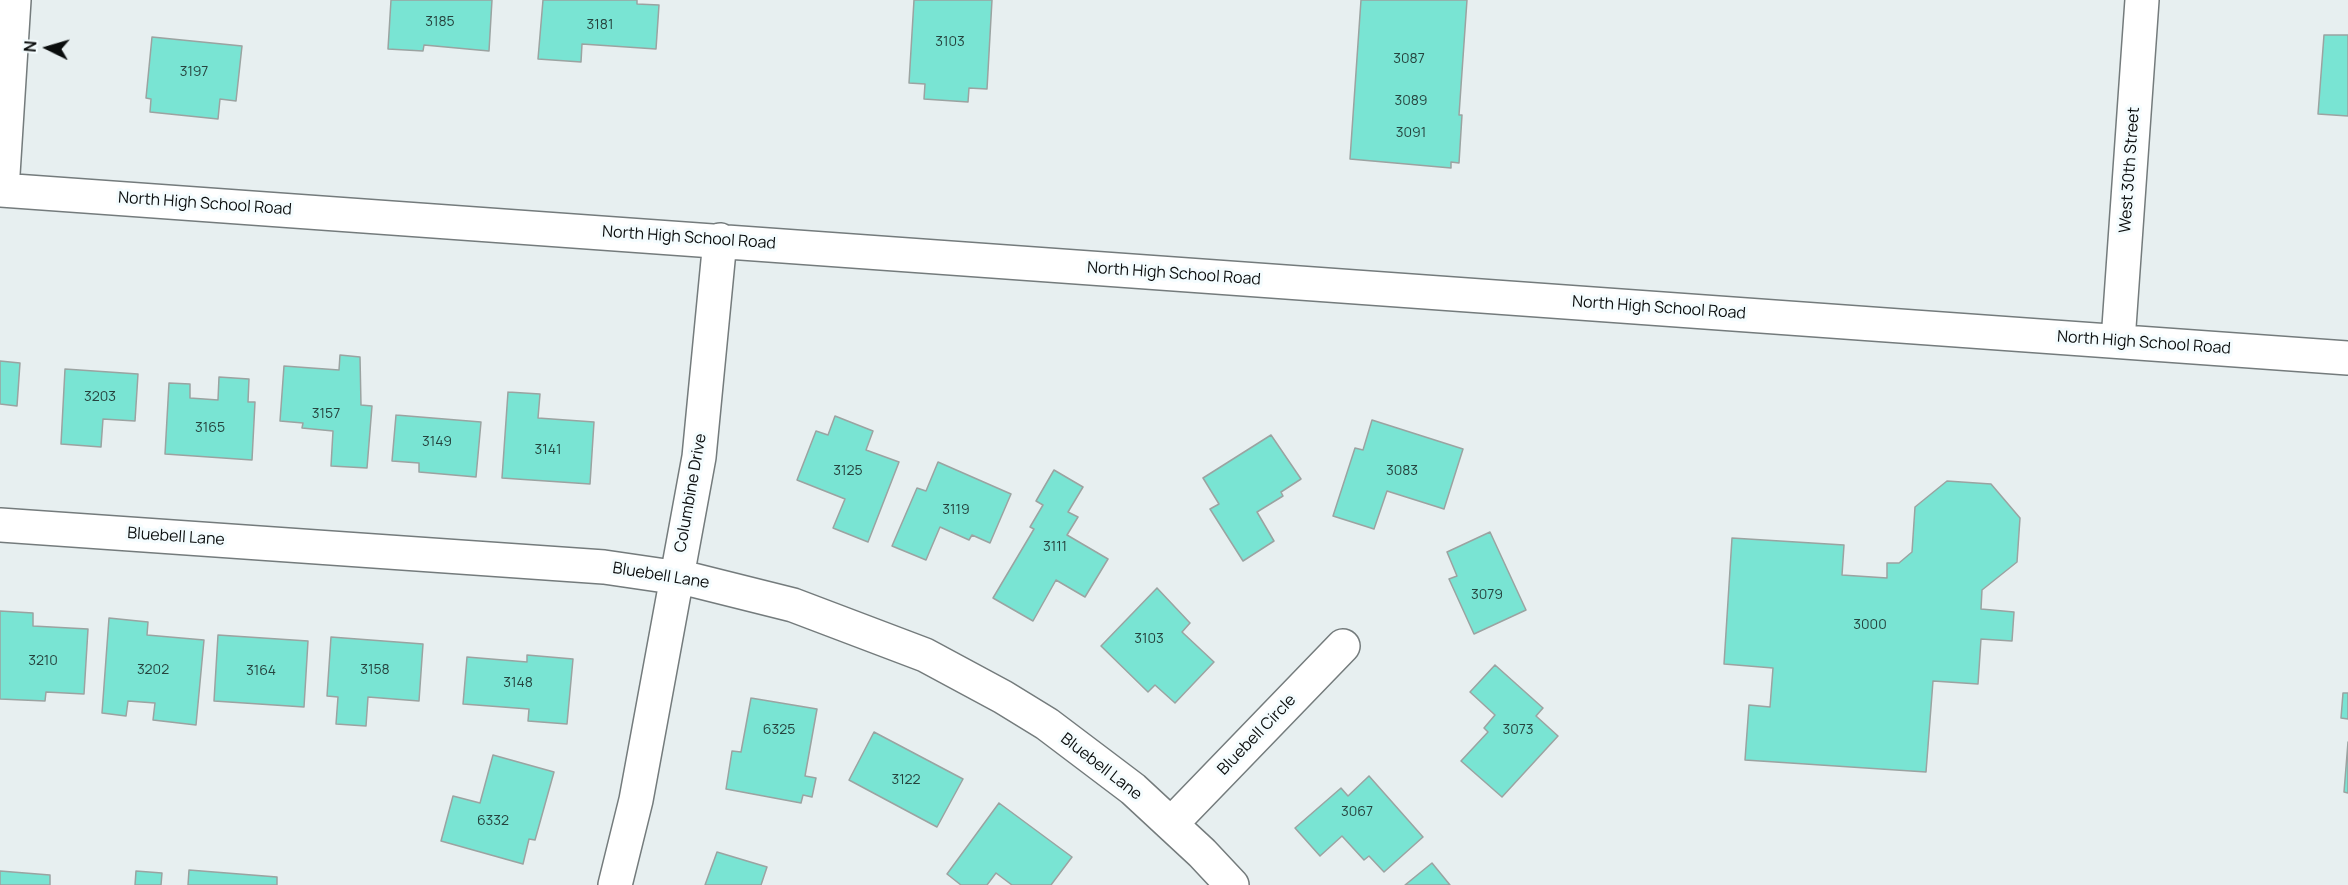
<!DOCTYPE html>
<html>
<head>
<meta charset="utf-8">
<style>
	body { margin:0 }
	#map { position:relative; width:2348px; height:885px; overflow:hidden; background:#e7eff0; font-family:Manrope,sans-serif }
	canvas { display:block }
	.north { position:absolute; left:18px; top:18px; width:60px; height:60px; -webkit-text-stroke:4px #f4fcfe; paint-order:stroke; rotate:275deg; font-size:16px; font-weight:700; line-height:24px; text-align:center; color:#0a0d0d }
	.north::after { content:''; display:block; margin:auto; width:21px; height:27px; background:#0a0d0d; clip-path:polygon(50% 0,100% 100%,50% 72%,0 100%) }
</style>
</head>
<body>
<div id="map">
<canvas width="2348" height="885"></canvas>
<div class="north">N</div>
</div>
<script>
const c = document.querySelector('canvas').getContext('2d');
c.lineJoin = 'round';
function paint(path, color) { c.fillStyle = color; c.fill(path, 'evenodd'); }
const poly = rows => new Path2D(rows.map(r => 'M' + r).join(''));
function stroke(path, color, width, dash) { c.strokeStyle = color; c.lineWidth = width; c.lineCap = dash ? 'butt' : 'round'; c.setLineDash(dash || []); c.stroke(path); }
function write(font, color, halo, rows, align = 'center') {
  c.font = font + ' Manrope,sans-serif'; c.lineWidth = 6; c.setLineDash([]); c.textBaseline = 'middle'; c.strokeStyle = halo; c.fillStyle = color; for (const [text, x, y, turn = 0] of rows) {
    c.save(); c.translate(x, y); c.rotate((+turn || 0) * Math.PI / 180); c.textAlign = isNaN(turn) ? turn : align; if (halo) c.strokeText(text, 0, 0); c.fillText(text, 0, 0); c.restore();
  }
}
const building = poly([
	[391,0,492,0,489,51,424,45,423,51,388,49,391,0],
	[543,0,637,0,637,4,659,5,656,49,582,44,581,62,538,59,543,0],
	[914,0,992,0,987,89,969,88,968,102,924,99,925,84,909,83,914,0],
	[1361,0,1467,0,1459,115,1462,115,1459,163,1451,162,1451,168,1350,159,1361,0],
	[2324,35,2348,35,2348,116,2318,114,2324,35],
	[152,37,242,46,236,101,220,99,218,119,150,112,151,99,146,98,152,37],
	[340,355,360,357,361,405,372,406,367,468,331,466,333,431,302,428,303,423,280,421,284,366,339,370,340,355],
	[0,361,20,363,17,406,0,404,0,361],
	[65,369,138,374,135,421,103,419,101,447,61,444,65,369],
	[219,377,249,379,248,402,255,402,252,460,165,454,169,383,190,384,190,398,218,400,219,377],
	[508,392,540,394,538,418,594,422,590,484,502,478,508,392],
	[396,415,481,422,476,477,419,472,419,463,392,461,396,415],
	[835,416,873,431,866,450,899,462,868,542,833,528,845,499,797,480,816,431,828,435,835,416],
	[1372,420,1463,449,1444,509,1387,491,1374,529,1333,516,1355,448,1363,450,1372,420],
	[1271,435,1301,479,1281,492,1283,496,1257,512,1274,541,1243,561,1210,509,1219,504,1203,478,1271,435],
	[938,462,1011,494,990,543,972,535,969,540,940,527,926,560,892,546,917,488,926,491,938,462],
	[1054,470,1083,487,1068,512,1078,517,1067,535,1108,559,1085,597,1056,580,1033,621,993,598,1034,529,1030,527,1043,505,1036,501,1054,470],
	[1947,481,1991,484,2020,518,2017,562,1982,590,1981,609,2014,612,2012,641,1981,639,1978,684,1933,681,1926,772,1745,760,1749,705,1770,707,1773,668,1724,664,1732,538,1844,545,1842,575,1887,578,1887,563,1899,563,1912,552,1915,507,1947,481],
	[1490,532,1526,610,1474,634,1449,579,1457,576,1447,552,1490,532],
	[1157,588,1190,623,1182,632,1214,662,1175,703,1155,685,1148,692,1101,646,1157,588],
	[0,611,33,613,33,626,88,629,84,694,46,692,45,701,0,699,0,611],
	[109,618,148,622,147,635,204,640,196,725,153,720,155,703,128,701,126,716,102,713,109,618],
	[218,635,308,641,304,707,214,701,218,635],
	[331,637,423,644,419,701,368,697,366,726,336,724,338,697,327,696,331,637],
	[527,655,573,659,567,724,528,721,529,709,463,704,467,657,527,662,527,655],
	[1495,665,1543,708,1536,716,1558,736,1502,797,1461,761,1488,732,1484,728,1495,715,1470,692,1495,665],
	[2343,693,2348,693,2348,719,2341,718,2343,693],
	[751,698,817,709,805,776,816,778,812,797,803,795,801,803,726,789,732,751,741,752,751,698],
	[874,732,963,779,937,827,849,780,874,732],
	[2348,742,2348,793,2344,792,2348,742],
	[493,755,554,772,535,840,529,839,523,864,441,841,453,796,480,803,493,755],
	[1369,776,1423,837,1384,872,1369,856,1364,860,1342,836,1320,856,1295,828,1341,788,1348,796,1369,776],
	[999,803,1072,857,1051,885,1012,885,996,873,987,885,961,885,947,874,999,803],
	[717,852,767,867,761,885,705,885,717,852],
	[1432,863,1450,885,1405,885,1432,863],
	[189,870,277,877,277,885,188,885,189,870],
	[0,871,50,875,50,885,0,885,0,871],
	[136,871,162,873,161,885,135,885,136,871]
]);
const minor = poly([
	[0,190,2348,358],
	[2,190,14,0],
	[2118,341,2142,0],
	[0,525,604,567,693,580,793,605,925,655,1003,697,1047,724,1133,789,1202,853,1232,885],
	[1171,824,1343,646],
	[615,885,636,800,699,457,720,240]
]);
const numberNames = [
	["3185",440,22],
	["3181",600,25],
	["3103",950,42],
	["3087",1409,59],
	["3197",194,72],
	["3089",1411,101],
	["3091",1411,133],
	["3203",100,397],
	["3157",326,414],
	["3165",210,428],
	["3149",437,442],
	["3141",548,450],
	["3125",848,471],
	["3083",1402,471],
	["3119",956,510],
	["3111",1055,547],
	["3079",1487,595],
	["3000",1870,625],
	["3103",1149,639],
	["3210",43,661],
	["3202",153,670],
	["3158",375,670],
	["3164",261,671],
	["3148",518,683],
	["6325",779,730],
	["3073",1518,730],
	["3122",906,780],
	["3067",1357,812],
	["6332",493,821]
];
const streetNames = [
	["West 30th Street",2130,170,-86],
	["North High School Road",205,204,4],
	["North High School Road",689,238,4],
	["North High School Road",1174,274,4],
	["North High School Road",1659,308,4],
	["North High School Road",2144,343,4],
	["Columbine Drive",691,493,-80],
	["Bluebell Lane",176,537,4],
	["Bluebell Lane",661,576,9],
	["Bluebell Circle",1257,735,-46],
	["Bluebell Lane",1101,767,38]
];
paint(building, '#79e4d3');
stroke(building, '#9ba3a1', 1.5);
stroke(minor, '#747b7c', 36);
stroke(minor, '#fff', 33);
write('14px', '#26433e', null, numberNames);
write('16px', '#0a0d0d', '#f4fcfe', streetNames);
</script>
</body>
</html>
